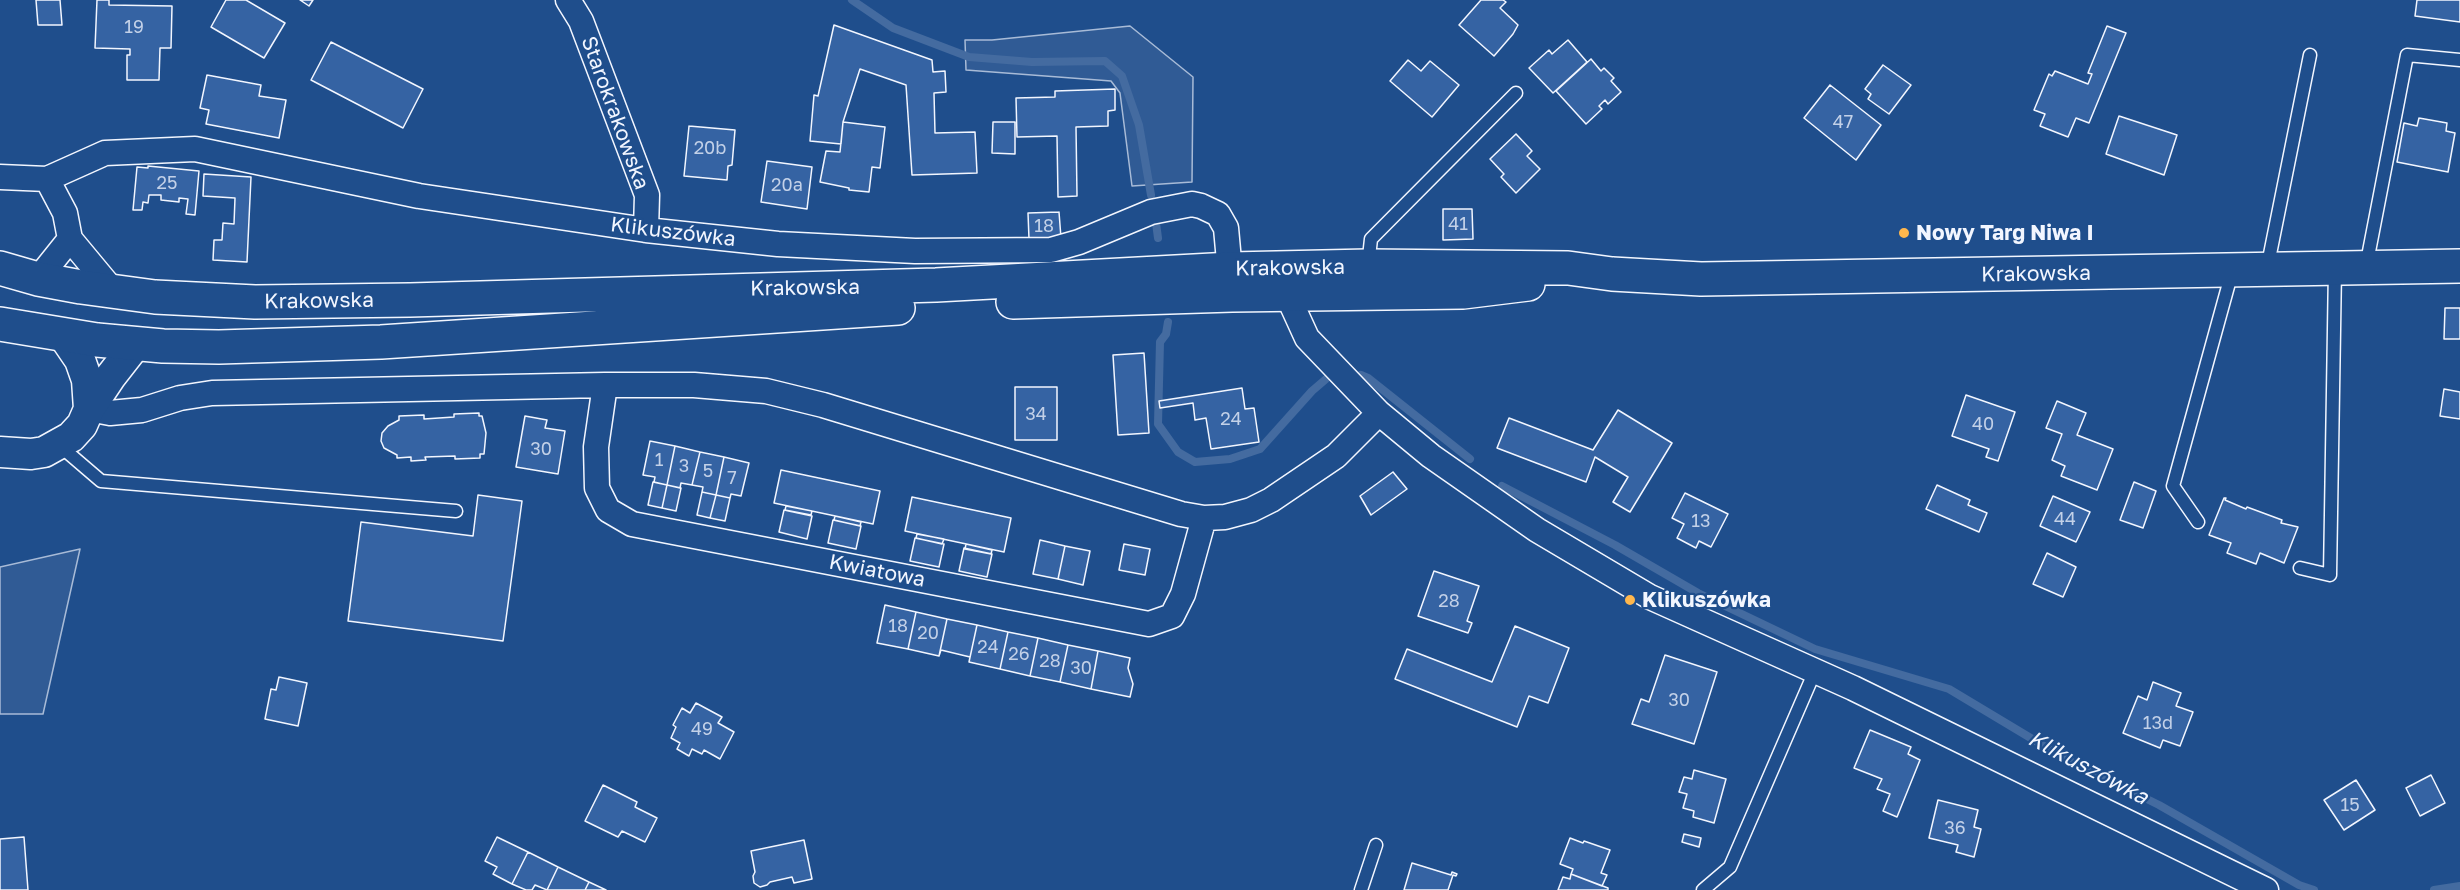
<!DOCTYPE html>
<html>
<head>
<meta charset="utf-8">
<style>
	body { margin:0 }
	canvas { display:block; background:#1f4e8c }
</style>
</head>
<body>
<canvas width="2460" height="890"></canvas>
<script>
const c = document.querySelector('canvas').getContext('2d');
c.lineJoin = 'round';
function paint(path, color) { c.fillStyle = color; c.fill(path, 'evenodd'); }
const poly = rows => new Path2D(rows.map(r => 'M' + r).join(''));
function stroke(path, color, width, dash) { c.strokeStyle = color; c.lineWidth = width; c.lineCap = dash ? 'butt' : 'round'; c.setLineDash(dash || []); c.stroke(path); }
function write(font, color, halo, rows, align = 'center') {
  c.font = font + ' "Golos Text",sans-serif'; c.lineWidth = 4.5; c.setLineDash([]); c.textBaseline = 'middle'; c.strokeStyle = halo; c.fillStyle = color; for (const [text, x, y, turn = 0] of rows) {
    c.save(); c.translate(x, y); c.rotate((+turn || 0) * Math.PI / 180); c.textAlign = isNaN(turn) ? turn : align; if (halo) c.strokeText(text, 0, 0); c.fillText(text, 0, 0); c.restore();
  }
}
const green = poly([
	[1130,26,1193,77,1192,182,1132,186,1120,93,1111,81,966,70,965,40,992,40,1130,26],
	[80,549,43,714,0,714,0,567,80,549]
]);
const stream = poly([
	[852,0,893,28,969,57,1032,62,1105,61,1122,76,1131,102,1139,125,1151,195],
	[1156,223,1158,238],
	[1168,322,1166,334,1160,342,1158,424,1178,452,1195,462,1230,459,1260,449,1312,391,1326,379],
	[1361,375,1368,378,1470,459],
	[1502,486,1615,545,1698,593,1815,649,1949,689,2064,758,2159,805,2299,885,2314,890],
	[2434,890,2460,886]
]);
const building = poly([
	[36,0,60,0,62,25,38,25,36,0],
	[97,0,109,0,109,5,172,6,171,48,160,48,159,80,127,80,127,55,130,55,130,49,95,48,97,0],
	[226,0,246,0,285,23,264,58,211,27,226,0],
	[300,0,313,0,309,6,300,0],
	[1481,0,1503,0,1506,2,1500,8,1518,25,1513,34,1494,56,1459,25,1481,0],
	[2417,0,2460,0,2460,22,2415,16,2417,0],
	[834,25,932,60,933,72,945,71,946,92,934,93,935,133,975,132,977,173,912,175,906,85,860,69,843,122,841,144,810,141,814,95,818,96,834,25],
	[2107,26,2126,33,2089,123,2076,118,2068,137,2040,126,2045,114,2034,110,2049,74,2052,76,2055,71,2088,84,2092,74,2088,73,2107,26],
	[1568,40,1587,62,1553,93,1529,68,1549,50,1552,54,1568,40],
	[331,42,423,89,403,128,311,80,331,42],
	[1591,59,1601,71,1604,68,1614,78,1611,81,1621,92,1608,104,1605,100,1599,106,1602,109,1586,124,1556,91,1591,59],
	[1408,60,1421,71,1430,61,1459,85,1432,117,1390,81,1408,60],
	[1883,65,1911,85,1889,114,1868,99,1871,94,1865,89,1883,65],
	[207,75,261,85,259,96,286,100,279,138,206,124,209,110,200,108,207,75],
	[1830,85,1881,125,1856,160,1804,118,1830,85],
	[1115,89,1115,110,1108,111,1108,126,1076,127,1077,196,1058,197,1057,136,1017,137,1016,98,1055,97,1055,91,1115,89],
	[2119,116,2177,135,2164,175,2106,154,2119,116],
	[2419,118,2447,123,2446,131,2455,133,2448,172,2397,162,2404,123,2417,126,2419,118],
	[843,122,885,127,880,168,872,167,869,192,849,190,849,188,820,182,826,151,840,152,843,122],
	[993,122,1015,122,1015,154,992,153,993,122],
	[689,126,735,130,732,165,728,166,727,180,684,176,689,126],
	[1516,134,1532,151,1527,156,1540,169,1516,193,1501,177,1504,174,1490,159,1516,134],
	[767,161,812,167,807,209,761,202,767,161],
	[148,166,199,171,195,215,186,214,188,199,179,198,179,202,161,200,161,195,149,195,148,203,143,202,142,210,133,210,137,167,148,168,148,166],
	[204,174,251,177,247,262,213,260,214,240,222,240,223,223,234,224,235,198,203,196,204,174],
	[1443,209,1472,209,1473,239,1443,240,1443,209],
	[1059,212,1061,238,1029,239,1028,213,1059,212],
	[2445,308,2460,308,2460,339,2444,339,2445,308],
	[1144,353,1149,433,1118,435,1113,355,1144,353],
	[1015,387,1057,387,1057,440,1015,440,1015,387],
	[1242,388,1245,409,1254,408,1259,442,1211,449,1206,418,1195,420,1193,403,1160,408,1159,401,1242,388],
	[2444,389,2460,392,2460,419,2440,416,2444,389],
	[1966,395,2015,412,1998,461,1986,457,1989,449,1952,436,1966,395],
	[2057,401,2086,413,2077,435,2113,449,2097,490,2061,476,2065,466,2052,460,2062,434,2046,428,2057,401],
	[1618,410,1672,443,1630,512,1613,502,1628,477,1595,457,1586,482,1497,448,1509,418,1593,450,1618,410],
	[479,413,479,416,482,416,486,433,484,454,480,454,480,458,455,459,455,456,425,457,426,460,411,461,411,457,397,458,397,455,384,448,381,441,382,433,388,426,399,420,399,416,424,415,424,419,454,417,454,414,479,413],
	[525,416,547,420,545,428,565,431,558,474,516,467,525,416],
	[650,441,675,446,667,485,654,482,655,477,643,475,650,441],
	[675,446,700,452,692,485,681,483,680,488,667,485,675,446],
	[700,452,724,457,716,495,702,492,703,487,692,485,700,452],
	[724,457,749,463,741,496,731,494,730,498,716,495,724,457],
	[781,470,880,491,873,524,774,503,781,470],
	[1393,472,1407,489,1371,515,1360,496,1393,472],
	[653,482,667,485,662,508,648,505,653,482],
	[2134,482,2156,491,2143,528,2120,520,2134,482],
	[667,485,681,488,676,511,662,508,667,485],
	[1937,485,1970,500,1968,505,1987,513,1979,532,1926,509,1937,485],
	[702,492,716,495,710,518,697,515,702,492],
	[1685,493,1728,514,1711,547,1699,541,1696,548,1677,538,1684,524,1672,518,1685,493],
	[478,495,522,501,503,641,348,621,361,522,473,536,478,495],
	[716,495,730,498,725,521,710,518,716,495],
	[2053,496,2090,512,2076,542,2040,526,2053,496],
	[912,497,1011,518,1004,552,905,531,912,497],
	[2224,498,2226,498,2225,500,2246,509,2247,507,2282,520,2281,523,2298,527,2284,563,2260,553,2256,564,2227,553,2231,543,2209,535,2224,498],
	[786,506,812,511,811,515,785,510,786,506],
	[784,510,812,516,807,539,779,532,784,510],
	[835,516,861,522,860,526,834,520,835,516],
	[833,520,861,526,856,549,828,543,833,520],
	[917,534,944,539,942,544,916,538,917,534],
	[915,538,944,544,939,567,910,561,915,538],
	[1040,540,1065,546,1058,579,1033,574,1040,540],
	[966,544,992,550,991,554,965,549,966,544],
	[1124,544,1150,549,1145,575,1119,570,1124,544],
	[1065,546,1090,551,1083,585,1058,579,1065,546],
	[964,548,992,554,987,577,959,571,964,548],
	[2047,553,2076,567,2063,597,2033,584,2047,553],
	[1434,571,1479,586,1467,621,1472,623,1468,633,1418,616,1434,571],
	[885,605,916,612,908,649,877,643,885,605],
	[916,612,947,619,939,656,908,649,916,612],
	[947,619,977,625,969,662,970,657,941,650,939,656,947,619],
	[977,625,1008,632,1000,669,969,662,977,625],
	[1515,626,1569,648,1548,703,1529,696,1517,727,1395,679,1407,649,1492,682,1515,626],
	[1008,632,1038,638,1030,676,1000,669,1008,632],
	[1038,638,1068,645,1060,682,1030,676,1038,638],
	[1068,645,1098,651,1091,689,1060,682,1068,645],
	[1098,651,1130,658,1128,668,1133,684,1130,697,1091,689,1098,651],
	[1665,655,1717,672,1694,744,1632,724,1641,699,1649,702,1665,655],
	[279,677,307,683,298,726,265,719,271,689,276,690,279,677],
	[2153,682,2181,693,2176,706,2193,712,2180,746,2163,740,2160,748,2123,733,2138,696,2147,700,2153,682],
	[696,703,722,717,718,723,734,732,720,759,704,750,702,754,692,749,689,756,677,749,680,743,671,738,676,727,673,725,682,708,690,713,696,703],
	[1870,730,1911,747,1908,754,1920,760,1897,817,1883,811,1890,794,1877,789,1882,779,1854,768,1870,730],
	[1694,770,1726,779,1714,823,1693,817,1694,811,1683,808,1687,794,1679,792,1684,777,1692,779,1694,770],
	[2431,775,2445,803,2420,816,2406,788,2431,775],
	[2356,780,2375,810,2344,830,2324,800,2356,780],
	[603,785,637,802,635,807,657,818,645,842,622,831,618,837,585,821,603,785],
	[1938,800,1978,810,1974,827,1981,829,1974,857,1956,852,1958,845,1929,838,1938,800],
	[1684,834,1701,838,1699,847,1682,842,1684,834],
	[24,837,28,890,0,890,0,839,24,837],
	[497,837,528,852,512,884,493,874,497,867,485,861,497,837],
	[1570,838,1583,843,1584,841,1610,850,1601,873,1607,875,1602,886,1571,874,1573,869,1560,864,1570,838],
	[804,840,812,879,794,883,792,877,770,882,767,885,760,887,754,883,753,876,755,872,751,851,804,840],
	[528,852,558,867,547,890,535,885,532,890,526,890,512,884,528,852],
	[1412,863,1451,875,1452,872,1457,874,1456,876,1453,875,1448,890,1404,890,1412,863],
	[558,867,589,882,585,890,547,890,558,867],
	[1571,874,1608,888,1608,890,1558,890,1563,877,1570,879,1571,874],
	[589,882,606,890,585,890,589,882]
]);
const service = poly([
	[1368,266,1371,239,1516,93],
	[2366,267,2407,55,2460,60],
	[2267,269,2310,55],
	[59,445,101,481,456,511],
	[2198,522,2173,486,2232,272],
	[2300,568,2330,575,2335,268],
	[1361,890,1376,845],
	[1703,890,1730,867,1815,671]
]);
const minor = poly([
	[568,0,581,21,647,195,646,230],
	[0,177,47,179,65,213,70,239,114,292],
	[47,179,105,153,195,149,419,196,646,230,778,244,915,251,1051,250,1079,242,1151,212,1192,204,1201,206,1218,214,1226,228,1231,283],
	[38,279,70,239],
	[1289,280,1291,303,1307,338,1379,413,1431,456,1537,530,1650,597,1853,688,2266,890],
	[605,385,596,447,597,488,608,510,632,524,1149,624,1172,616,1183,594,1204,518],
	[89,409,110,413,142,410,180,398,212,393,605,385,694,385,766,391,823,405,1181,514,1204,518,1225,517,1251,510,1271,500,1336,456,1379,413]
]);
const tertiary = poly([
	[63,335,80,360,87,380,89,409],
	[0,452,31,454,44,452,71,437,82,425,89,409,111,376,136,344]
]);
const secondary = poly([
	[0,268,38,279,81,287,155,297,255,302,410,300,936,285,1231,269,1368,266,1568,268,1612,274,1701,279,2460,266],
	[1013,302,1232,295,1463,292,1528,284],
	[0,324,97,340,163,346,219,347,381,342,898,308]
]);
const markers = [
	[1904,233,6,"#ffb74d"],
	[1630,600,6,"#ffb74d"]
];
const numberNames = [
	["19",134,27],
	["47",1843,122],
	["20b",710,148],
	["25",167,183],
	["20a",787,185],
	["41",1458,224],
	["18",1044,226],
	["34",1036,414],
	["24",1231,419],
	["40",1983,424],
	["30",541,449],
	["1",659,460],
	["3",684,466],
	["5",708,471],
	["7",732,478],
	["44",2065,519],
	["13",1701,521],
	["28",1449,601],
	["18",898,626],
	["20",928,633],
	["24",988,647],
	["26",1019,654],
	["28",1050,661],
	["30",1081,668],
	["30",1679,700],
	["13d",2158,723],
	["49",702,729],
	["15",2350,805],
	["36",1955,828]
];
const streetNames = [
	["Starokrakowska",615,113,70],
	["Klikuszówka",673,232,7],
	["Krakowska",1290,268,-1],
	["Krakowska",2036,274,-1],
	["Krakowska",805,288,-1],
	["Krakowska",319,301,-1],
	["Kwiatowa",877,571,11]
];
const poiNames = [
	["Nowy Targ Niwa I",1916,233],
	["Klikuszówka",1642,600]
];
const waterNames = [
	["Klikuszówka",2088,768,28]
];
paint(green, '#305b95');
stroke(green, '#a8bbd7', 1.5);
stroke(stream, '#446ba0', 8);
paint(building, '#3563a3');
stroke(building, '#f2f6ff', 1.5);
stroke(service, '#f2f6ff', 15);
stroke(minor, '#f2f6ff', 27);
stroke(tertiary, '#f2f6ff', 33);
stroke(secondary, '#f2f6ff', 36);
stroke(service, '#1f4e8c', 12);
stroke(minor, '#1f4e8c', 24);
stroke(tertiary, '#1f4e8c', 30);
stroke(secondary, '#1f4e8c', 33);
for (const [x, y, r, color] of markers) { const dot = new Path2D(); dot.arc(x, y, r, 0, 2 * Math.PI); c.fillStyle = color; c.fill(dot); stroke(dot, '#1f4e8c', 2); }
write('18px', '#c3d1e8', null, numberNames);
write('21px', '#f2f6ff', '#1f4e8c', streetNames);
write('bold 21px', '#f2f6ff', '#1f4e8c', poiNames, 'left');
write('italic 22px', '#f2f6ff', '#1f4e8c', waterNames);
</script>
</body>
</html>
